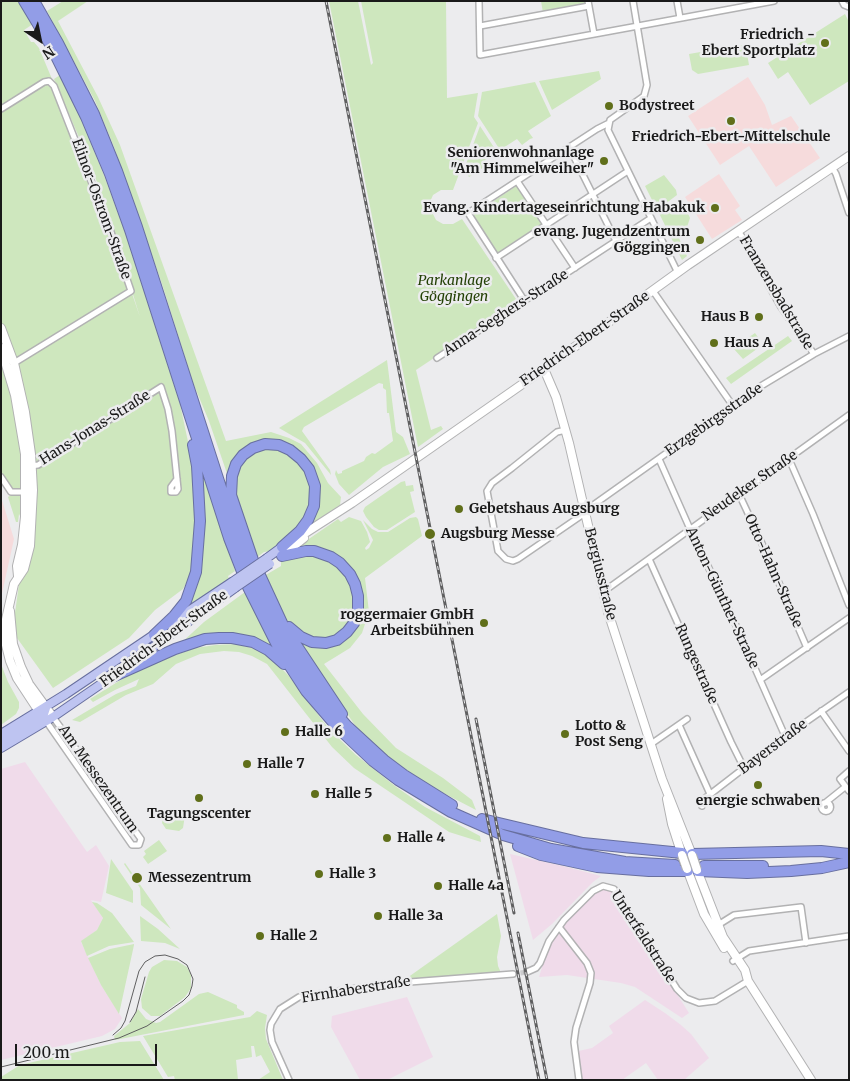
<!DOCTYPE html>
<html>
<head>
<meta charset="utf-8">
<style>
	body { margin:0 }
	#map { position:relative; width:850px; height:1081px; overflow:hidden; background:#ececee; font-family:Merriweather,serif }
	canvas { display:block }
	.frame { position:absolute; inset:0; border:2px solid #1a1a1a; pointer-events:none }
	.north { position:absolute; left:15px; top:15px; width:50px; height:50px; -webkit-text-stroke:4px #ececee; paint-order:stroke; rotate:146deg; font-size:14px; font-weight:700; line-height:20px; text-align:center; color:#1a1a1a }
	.north::after { content:''; display:block; margin:auto; width:18px; height:22px; background:#1a1a1a; clip-path:polygon(50% 0,100% 100%,50% 72%,0 100%) }
	.scale { position:absolute; left:15px; top:1044px; width:142px; height:22px; box-sizing:border-box; border:2px solid #1a1a1a; border-top:0; padding-left:6px; font-size:15px; line-height:18px; white-space:nowrap; color:#1a1a1a; -webkit-text-stroke:4px #ececee; paint-order:stroke }
</style>
</head>
<body>
<div id="map">
<canvas width="850" height="1081"></canvas>
<div class="frame"></div>
<div class="north">N</div>
<div class="scale">200 m</div>
</div>
<script>
const c = document.querySelector('canvas').getContext('2d');
c.lineJoin = 'round';
function paint(path, color) { c.fillStyle = color; c.fill(path, 'evenodd'); }
const poly = rows => new Path2D(rows.map(r => 'M' + r).join(''));
function stroke(path, color, width, dash) { c.strokeStyle = color; c.lineWidth = width; c.lineCap = dash ? 'butt' : 'round'; c.setLineDash(dash || []); c.stroke(path); }
function write(font, color, halo, rows, align = 'center') {
  c.font = font + ' Merriweather,serif'; c.lineWidth = 5; c.setLineDash([]); c.textBaseline = 'middle'; c.strokeStyle = halo; c.fillStyle = color; for (const [text, x, y, turn = 0] of rows) {
    c.save(); c.translate(x, y); c.rotate((+turn || 0) * Math.PI / 180); c.textAlign = isNaN(turn) ? turn : align; if (halo) c.strokeText(text, 0, 0); c.fillText(text, 0, 0); c.restore();
  }
}
const industrial = poly([
	[25,762,87,852,96,845,109,866,101,902,91,900,103,918,97,930,81,942,101,985,122,1018,115,1029,102,1036,1,1060,1,769],
	[510,854,563,866,601,876,593,882,552,924,533,940],
	[603,888,612,891,689,1013,682,1018,635,987,621,983,567,975,539,977,550,942,566,921,594,892],
	[407,997,433,1057,387,1080,360,1080,331,1027,332,1016],
	[645,1000,665,1013,681,1025,691,1034,709,1058,684,1080,658,1080,646,1063,622,1080,579,1080,574,1052,592,1048,613,1033,609,1026]
]);
const education = poly([
	[748,77,765,105,772,125,791,116,820,158,776,187,749,146,720,165,688,116],
	[719,174,740,206,735,210,742,220,712,239,685,197],
	[1,497,14,539,1,598]
]);
const green = poly([
	[1,1,19,1,33,24,24,30,31,42,34,42,39,48,88,165,140,317,106,207,90,163,54,79,60,75,82,121,105,178,125,232,180,404,194,470,195,531,193,571,183,589,155,610,129,638,53,688,17,638,14,620,19,584,27,568,20,564,21,518,19,514,18,522,16,522,8,497,11,495,1,479],
	[63,1,88,1,58,21,98,97,120,145,226,441,271,432,289,438,301,444,317,463,328,483,341,497,340,505,272,551,264,552,256,558,209,421,193,383,162,284,114,147,95,101,47,11],
	[329,1,358,1,371,65,373,63,361,1,446,1,447,98,478,93,474,117,478,123,453,190,441,190,433,195,429,204,428,212,432,212,436,220,443,224,453,224,462,219,518,302,416,370,431,430,441,426,443,429,418,447],
	[541,1,586,1,582,5,543,13],
	[845,14,849,22,849,81,810,105,788,72,778,79,768,63],
	[741,45,746,48,749,65,698,74,692,70,689,54],
	[599,71,601,79,552,110,539,81],
	[535,82,551,116,528,131,533,138,530,139,522,145,517,139,500,150,478,116,482,92],
	[480,126,497,152,484,161,487,165,469,177,466,172,462,175],
	[664,175,676,190,677,195,657,210,645,186],
	[518,185,543,224,501,252,498,253,495,252,472,215],
	[681,198,690,218,687,227,678,236,687,256,682,260,659,213],
	[755,333,760,340,758,342,761,346,743,359,733,348],
	[788,336,792,341,731,384,726,378],
	[387,360,396,432,403,437,410,454,383,467,349,495,339,484,335,474,336,470,338,474,342,473,342,471,364,461,366,457,372,453,375,454,393,441,389,413,387,413,386,390,383,388,383,384,379,383,304,427,302,431,330,470,331,475,305,443,279,428],
	[199,459,235,571,228,576,230,581,180,613,193,594],
	[405,481,406,486,413,485,414,491,410,492,415,512,387,530,379,530,374,527,366,517,363,511,365,507,401,482],
	[349,517,361,521,367,532,370,542,365,548,366,550,369,548,373,540,363,520,372,529,378,532,388,532,410,518,416,517,418,519,422,536,365,578,369,612,362,633,350,648,324,664,363,714,396,748,443,778,472,800,476,810,426,784,385,754,359,731,293,635,264,576,281,566,281,560,299,554,300,545,338,519,341,522],
	[245,592,277,655,255,640,180,644,204,622],
	[236,644,259,650,271,658,289,676,329,729,356,755,395,786,425,807,480,836,481,842,449,832,354,768,332,747,267,664,252,656,239,652,224,651,200,654,176,664,153,684,126,695,80,722,72,720,116,694,136,686,139,679,115,690,93,702,90,699,140,668,195,648,216,645],
	[1,664,8,682,19,702,19,708,16,714,1,725],
	[168,808,180,809,185,815,183,828,179,831,166,829,162,823,164,812],
	[159,840,167,851,148,864,143,857,146,854,144,851],
	[111,859,133,891,133,903,106,893],
	[125,863,171,929,141,905,140,888,124,864],
	[92,902,97,903,112,913,134,942,109,946,87,956,81,941,97,930,103,918],
	[497,914,501,936,497,957,498,966,502,975,410,981,407,978],
	[140,916,158,929,180,949,165,943,141,941],
	[134,944,134,945,119,1014,101,985,88,958,110,949],
	[164,960,177,961,187,967,191,975,191,988,185,997,160,1016,151,1016,142,1008,141,999,149,972,152,967],
	[208,992,237,1005,237,1008,244,1012,244,1015,115,1040,114,1036,130,1023,138,1009,146,1019,156,1023,160,1022,199,994],
	[257,1011,267,1015,265,1028,266,1039,283,1080,258,1080,270,1072,261,1055,256,1057,254,1046,251,1046,252,1057,236,1060,238,1080,175,1080,174,1076,168,1077,143,1036,250,1017],
	[140,1041,164,1080,1,1080,1,1077,20,1065,120,1042]
]);
const streetTunnel = poly([
	[513,974,527,972]
]);
const highwayTunnel = poly([
	[675,859,703,859]
]);
const street = poly([
	[479,1,480,55,774,1],
	[588,1,594,34],
	[633,1,647,85,644,96,610,120,608,130,678,273],
	[677,1,680,18],
	[842,1,844,5,849,7],
	[480,26,589,6],
	[1,109,44,82,49,81,54,86,111,232,131,291,14,363],
	[569,147,616,241],
	[832,167,836,174,849,213],
	[517,181,575,268],
	[738,231,760,263,768,284,781,307,814,354],
	[496,258,628,171],
	[653,291,733,406],
	[524,300,468,213,597,129,609,123],
	[437,358,651,218],
	[566,430,557,432,512,468,492,483,487,491,498,551,506,559,513,561,518,559,585,513,589,508,761,386,814,354,849,336],
	[659,459,690,529,730,612,785,736],
	[789,459,813,514,849,605],
	[30,466,38,465,161,387,168,409,172,431,178,489,176,492,171,492,171,487,177,479],
	[1,477,11,492,25,492],
	[739,494,760,539,807,648],
	[649,559,731,742,744,768],
	[603,592,849,415],
	[760,680,849,618],
	[821,711,849,751],
	[46,721,132,845,139,845,141,839,53,717],
	[679,725,710,794],
	[651,744,687,719],
	[849,771,840,779,849,791],
	'821.5 807a4.5 4.5 0 1 1 9 0a4.5 4.5 0 1 1-9 0Z',
	[825,803,845,787],
	[702,806,704,799,783,738,849,692],
	[718,925,734,915,801,907,806,943],
	[559,927,587,963,591,973,590,983,576,1028,574,1042,579,1080],
	[733,961,749,951,849,936],
	[527,972,536,968,540,963,549,941,564,920,593,891,603,886,614,889,677,989,686,998,699,1003,715,1001,748,981],
	[289,1080,272,1042,270,1030,271,1024,280,1009,299,997,384,984,513,974]
]);
const secondary = poly([
	[1,328,14,363,25,412,31,454,33,490,30,546,24,569,14,584,5,624,6,645,10,661,17,678,42,716],
	[1,348,15,395,25,454,25,517,22,545,17,566,18,576],
	[544,369,556,397,569,443,608,612,662,779,692,855],
	[296,539,352,503,544,369,688,265,849,156],
	[284,554,304,538],
	[10,611,13,644,21,667,29,684,53,717],
	[667,799,672,824,682,855],
	[687,869,704,914,724,948],
	[697,870,723,937,745,970,748,981,811,1080]
]);
const primary = poly([
	[267,558,282,547],
	[172,622,232,582],
	[123,669,235,588],
	[1,734,66,694,158,632],
	[1,741,43,717,46,708],
	[1,748,53,717,114,675]
]);
const highway = poly([
	[24,1,51,46,86,117,110,174,130,230,229,538,248,587,280,651,306,691,338,728,373,761,398,780,451,812,503,835,551,849,625,862,675,865],
	[34,1,58,43,94,114,117,171,137,227,236,534,260,595,275,627,287,647,314,688,347,726,384,760,404,775,452,805],
	[230,492,253,560,283,625,342,714],
	[231,496,232,476,236,464,243,455,253,448,265,444,279,445,290,450,301,459,309,469,315,486,314,506,308,520,300,531,282,547],
	[282,556,306,551,314,551,331,557,340,563,350,574,355,584,358,596,358,611,354,623,347,632,337,640,326,643,312,642,301,637,289,627],
	[154,635,174,616,186,601,196,572,200,521,197,466,193,445],
	[110,678,175,649,205,639,219,638,232,638,253,642,268,650,284,664],
	[482,819,583,843,682,853],
	[518,846,541,855,597,867,649,871,688,871],
	[692,854,821,851,849,854],
	[704,866,763,866],
	[698,871,747,873,791,871,822,868,849,862]
]);
const tram = poly([
	[130,1022,136,1012,145,977],
	[1,1067,119,1038,147,1026,183,1001,189,995,192,986,193,979,187,965,178,959,165,955,155,956,145,962,139,971,125,1021,121,1028,113,1035]
]);
const rail = poly([
	[326,1,539,1080],
	[476,719,514,913],
	[518,933,547,1080]
]);
const secondaryBridge = poly([
	[682,855,687,869],
	[692,855,697,870]
]);
const primaryBridge = poly([
	[232,582,267,558],
	[235,588,270,564]
]);
const markers = [
	[825,43,5,"#606f1a"],
	[609,106,5,"#606f1a"],
	[731,121,5,"#606f1a"],
	[604,161,5,"#606f1a"],
	[715,208,5,"#606f1a"],
	[700,240,5,"#606f1a"],
	[759,317,5,"#606f1a"],
	[714,343,5,"#606f1a"],
	[459,509,5,"#606f1a"],
	[430,534,6,"#606f1a"],
	[484,623,5,"#606f1a"],
	[285,732,5,"#606f1a"],
	[565,734,5,"#606f1a"],
	[247,764,5,"#606f1a"],
	[758,785,5,"#606f1a"],
	[315,794,5,"#606f1a"],
	[199,798,5,"#606f1a"],
	[387,838,5,"#606f1a"],
	[319,874,5,"#606f1a"],
	[137,878,6,"#606f1a"],
	[438,886,5,"#606f1a"],
	[378,916,5,"#606f1a"],
	[260,936,5,"#606f1a"]
];
const poiNames = [
	["Friedrich -",815,35,"right"],
	["Ebert Sportplatz",815,51,"right"],
	["Bodystreet",619,106],
	["Friedrich-Ebert-Mittelschule",731,137,"center"],
	["Seniorenwohnanlage",594,153,"right"],
	["\"Am Himmelweiher\"",594,169,"right"],
	["Evang. Kindertageseinrichtung Habakuk",705,208,"right"],
	["evang. Jugendzentrum",690,232,"right"],
	["Göggingen",690,248,"right"],
	["Haus B",749,317,"right"],
	["Haus A",724,343],
	["Gebetshaus Augsburg",469,509],
	["Augsburg Messe",441,534],
	["roggermaier GmbH",474,615,"right"],
	["Arbeitsbühnen",474,631,"right"],
	["Lotto &",575,726],
	["Post Seng",575,742],
	["Halle 6",295,732],
	["Halle 7",257,764],
	["Halle 5",325,794],
	["energie schwaben",758,801,"center"],
	["Tagungscenter",199,814,"center"],
	["Halle 4",397,838],
	["Halle 3",329,874],
	["Messezentrum",148,878],
	["Halle 4a",448,886],
	["Halle 3a",388,916],
	["Halle 2",270,936]
];
const streetNames = [
	["Elinor-Ostrom-Straße",101,209,70],
	["Franzensbadstraße",776,293,59],
	["Anna-Seghers-Straße",506,313,-33],
	["Friedrich-Ebert-Straße",585,339,-35],
	["Erzgebirgsstraße",714,420,-35],
	["Hans-Jonas-Straße",95,428,-32],
	["Neudeker Straße",750,486,-35],
	["Otto-Hahn-Straße",773,571,66],
	["Bergiusstraße",600,574,76],
	["Anton-Günther-Straße",722,598,65],
	["Friedrich-Ebert-Straße",164,639,-36],
	["Rungestraße",696,664,66],
	["Bayerstraße",773,747,-37],
	["Am Messezentrum",98,779,55],
	["Unterfeldstraße",643,937,57],
	["Firnhaberstraße",356,990,-9]
];
const parkNames = [
	["Parkanlage",454,281],
	["Göggingen",454,297]
];
paint(industrial, '#f0dbea');
paint(education, '#f6dbdc');
paint(green, '#cee7be');
stroke(streetTunnel, '#ccccce', 5, [5, 2.5]);
stroke(highwayTunnel, '#ccccce', 10, [10, 5]);
stroke(street, '#b2b2b3', 8);
stroke(secondary, '#b2b2b3', 10);
stroke(primary, '#686f9f', 10);
stroke(highway, '#686f9f', 12);
stroke(street, '#fff', 5);
stroke(secondary, '#fff', 8);
stroke(primary, '#bec4f1', 8);
stroke(highway, '#929de7', 10);
stroke(tram, '#5f5f60', 1);
stroke(rail, '#5f5f60', 3);
stroke(rail, '#ececee', 1, [4]);
stroke(secondaryBridge, '#b2b2b3', 10, []);
stroke(primaryBridge, '#686f9f', 10, []);
stroke(secondaryBridge, '#fff', 8);
stroke(primaryBridge, '#bec4f1', 8);
for (const [x, y, r, color] of markers) { const dot = new Path2D(); dot.arc(x, y, r, 0, 2 * Math.PI); c.fillStyle = color; c.fill(dot); stroke(dot, '#ececee', 2); }
write('bold 14px', '#1a1a1a', '#ececee', poiNames, 'left');
write('14px', '#1a1a1a', '#ececee', streetNames);
write('italic 14px', '#244106', '#ececee', parkNames);
</script>
</body>
</html>
